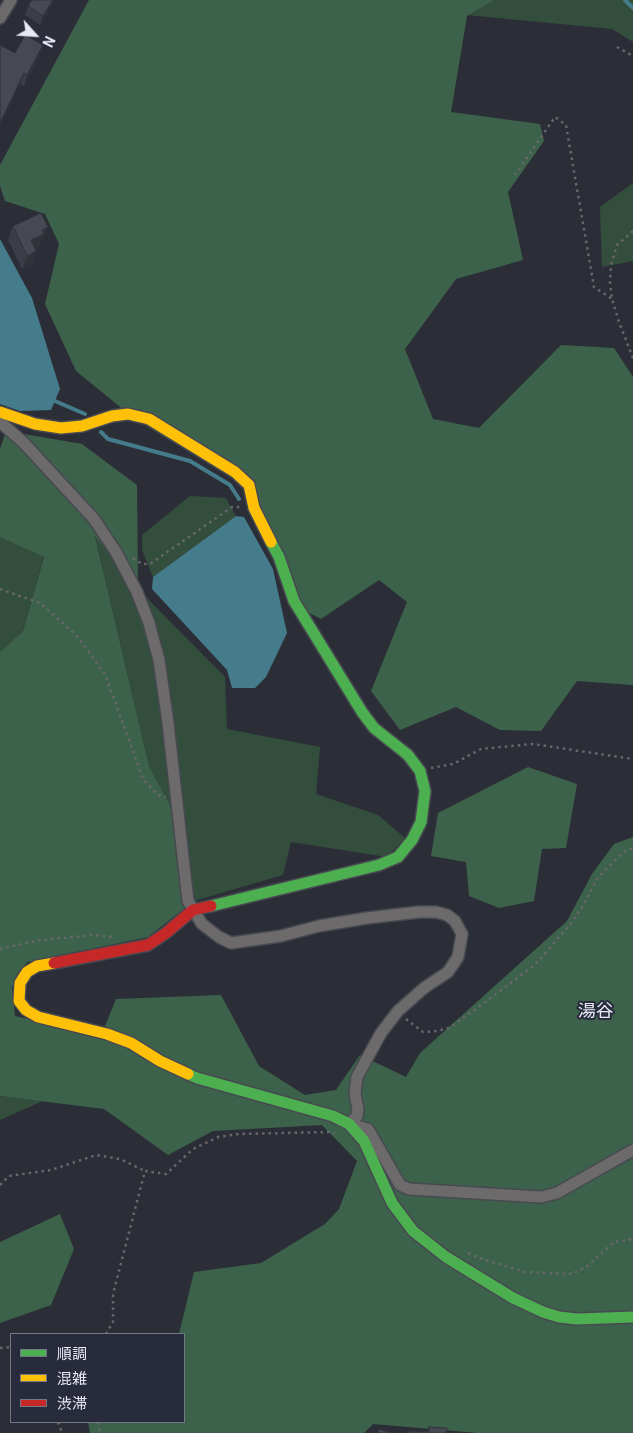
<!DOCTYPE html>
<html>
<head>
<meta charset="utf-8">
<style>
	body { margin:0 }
	#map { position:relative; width:633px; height:1433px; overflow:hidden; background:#2c2e37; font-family:Roboto,"Noto Sans JP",sans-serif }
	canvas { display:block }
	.legend { position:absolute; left:10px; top:1333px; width:175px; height:90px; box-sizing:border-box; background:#282b3b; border:1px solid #747785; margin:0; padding:6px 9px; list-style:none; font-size:15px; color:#e7e9f4 }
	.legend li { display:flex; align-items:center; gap:10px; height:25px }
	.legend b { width:25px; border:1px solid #747785 }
	.north { position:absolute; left:10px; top:10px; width:50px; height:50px; -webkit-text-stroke:4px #282b3b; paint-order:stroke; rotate:116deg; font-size:14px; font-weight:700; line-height:20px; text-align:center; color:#e7e9f4 }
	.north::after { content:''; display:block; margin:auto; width:18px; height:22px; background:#e7e9f4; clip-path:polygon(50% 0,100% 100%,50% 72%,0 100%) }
</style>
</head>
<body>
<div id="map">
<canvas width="633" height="1433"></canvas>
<ul class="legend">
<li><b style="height:6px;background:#4caf50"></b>順調</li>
<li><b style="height:6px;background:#ffc107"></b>混雑</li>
<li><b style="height:6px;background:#c62828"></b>渋滞</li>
</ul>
<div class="north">N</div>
</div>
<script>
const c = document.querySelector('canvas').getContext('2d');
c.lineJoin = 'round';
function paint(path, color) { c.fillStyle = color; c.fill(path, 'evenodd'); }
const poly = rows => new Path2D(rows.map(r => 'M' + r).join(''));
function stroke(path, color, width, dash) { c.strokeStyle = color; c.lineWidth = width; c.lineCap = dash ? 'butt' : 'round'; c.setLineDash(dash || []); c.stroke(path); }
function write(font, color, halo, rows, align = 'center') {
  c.font = font + ' Roboto,"Noto Sans JP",sans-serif'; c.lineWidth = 4; c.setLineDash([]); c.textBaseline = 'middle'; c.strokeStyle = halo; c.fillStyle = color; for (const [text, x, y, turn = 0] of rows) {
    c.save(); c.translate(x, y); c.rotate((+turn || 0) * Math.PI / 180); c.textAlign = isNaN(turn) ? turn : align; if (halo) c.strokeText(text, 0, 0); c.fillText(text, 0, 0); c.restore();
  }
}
const green = poly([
	[494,0,633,0,633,42,612,29,467,15],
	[633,183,633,261,602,267,600,207],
	[190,496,226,498,236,516,153,577,142,550,142,535],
	[95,535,138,589,225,677,227,729,320,747,316,794,378,815,405,838,387,857,291,842,283,875,194,901,187,837,149,766],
	[0,537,44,556,23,631,0,652],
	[0,1096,43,1101,0,1120]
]);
const forest = poly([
	[89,0,494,0,467,16,451,112,540,124,544,141,508,192,523,260,456,279,405,349,433,419,479,428,561,345,614,348,633,377,633,685,577,681,541,731,500,730,456,707,400,730,371,691,407,602,379,580,321,619,290,603,253,491,135,419,76,371,45,304,59,244,45,214,5,201,0,186,0,165],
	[6,431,82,444,137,485,138,589,95,536,149,766,187,837,194,901,148,937,27,962,12,987,15,1016,101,1036,116,999,221,995,259,1066,305,1095,336,1090,360,1055,406,1077,420,1053,567,921,592,874,614,844,633,837,633,1433,478,1433,373,1424,364,1433,90,1433,88,1422,184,1422,184,1334,179,1334,194,1272,261,1263,325,1224,339,1209,357,1161,322,1125,213,1131,168,1155,104,1109,0,1096,0,652,23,631,44,557,0,537,0,449],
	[528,767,577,784,566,848,542,849,534,901,499,908,469,896,466,862,431,856,438,813],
	[60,1214,74,1249,51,1305,0,1323,0,1242]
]);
const water = poly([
	[0,239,32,298,60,389,51,410,20,411,0,404],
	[236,516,244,517,273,569,287,633,266,677,255,688,232,688,227,670,152,589,153,577]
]);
const stream = poly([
	[625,0,633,8],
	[55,401,85,414],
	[101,432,108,439,190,461,230,485,239,499]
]);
const path = poly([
	[617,47,633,56],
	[515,175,555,117,566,125,594,287,612,299],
	[633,231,617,245,611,265,610,282,612,299,619,322,633,358],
	[133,558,142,564,150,564,232,507,240,507],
	[0,589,40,603,76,635,105,674,143,779,158,795,166,797],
	[431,768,453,764,481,749,533,744,633,759],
	[0,949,41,940,95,935,112,937],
	[406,1019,423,1032,437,1031,449,1028,480,1006,532,967,544,955,572,922,584,904,597,879,610,865,624,852,633,848],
	[0,1185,9,1176,51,1170,96,1155,120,1159,145,1171],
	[468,1253,479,1258,525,1272,572,1274,586,1267,614,1242,633,1239],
	[106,1334,113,1322,113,1294,145,1171,166,1174,193,1149,218,1137,239,1134,329,1132,335,1133],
	[0,1348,11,1347],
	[58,1422,62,1433],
	[98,1422,100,1433]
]);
const street = poly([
	[0,18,11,0],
	[0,422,23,442,94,519,116,552,137,592,149,623,159,660,168,723,188,901,202,924,219,937,231,943,281,936,319,926,367,918,419,912,436,912,447,915,455,921,462,934,458,957,448,972,424,988,398,1011,381,1033,357,1077,355,1094,358,1109,357,1116,349,1124,368,1129,400,1185,409,1189,541,1197,557,1193,633,1150]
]);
const fast = poly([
	[211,906,379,865,398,857,412,840,421,822,425,791,420,771,408,755,374,728,362,712,294,601,279,557,271,542],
	[188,1074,197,1078,333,1116,349,1124,364,1141,392,1203,413,1231,446,1257,513,1298,543,1312,559,1317,577,1319,633,1317]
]);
const slow = poly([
	[0,412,35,424,61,428,82,426,112,416,128,414,149,419,235,472,249,485,254,508,271,542],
	[54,963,37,966,27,972,20,983,19,1001,26,1010,38,1017,107,1034,131,1043,160,1061,188,1074]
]);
const jam = poly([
	[54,963,148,945,166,933,193,910,211,906]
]);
const wall = poly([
	[32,0,55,0,40,25,25,15,28,6],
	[0,45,15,53,43,45,39,56,24,86,20,84,0,125],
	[13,226,43,241,41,241,39,247,35,249,36,251,32,265,22,269,8,240]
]);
const shadedWall = poly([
	[53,0,55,0,40,25,43,16],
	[43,45,39,56,24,86,27,75],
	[24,73,20,84,0,125,0,123],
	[48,227,43,241,41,241,39,247,26,253,31,240,42,230],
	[36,251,32,265,22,269,27,256]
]);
const building = poly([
	[32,0,53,0,43,16,28,6,32,0],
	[25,35,43,45,27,75,24,73,0,123,0,45,15,53,25,35],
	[41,213,48,227,42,230,44,234,31,240,36,251,27,256,13,226,41,213],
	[429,1427,447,1428,446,1433,409,1433,410,1431,429,1432,429,1427],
	[379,1429,392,1433,378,1433,379,1429]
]);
const neighbourhoodNames = [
	["湯谷",596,1012]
];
paint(green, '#334e3d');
paint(forest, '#3d624b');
paint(water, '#457c8b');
stroke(stream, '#457c8b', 4);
stroke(street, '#474951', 14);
stroke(fast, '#474951', 14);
stroke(slow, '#474951', 14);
stroke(jam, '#474951', 14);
stroke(path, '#68676c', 2.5, [2.5, 4]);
stroke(street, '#6d6a6c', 11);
stroke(fast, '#4caf50', 11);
stroke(slow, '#ffc107', 11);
stroke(jam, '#c62828', 11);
paint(wall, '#3c3e47');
paint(shadedWall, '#31323a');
paint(building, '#464853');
stroke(building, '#31323a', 1);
write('18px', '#e7e9f4', '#282b3b', neighbourhoodNames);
</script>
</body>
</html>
